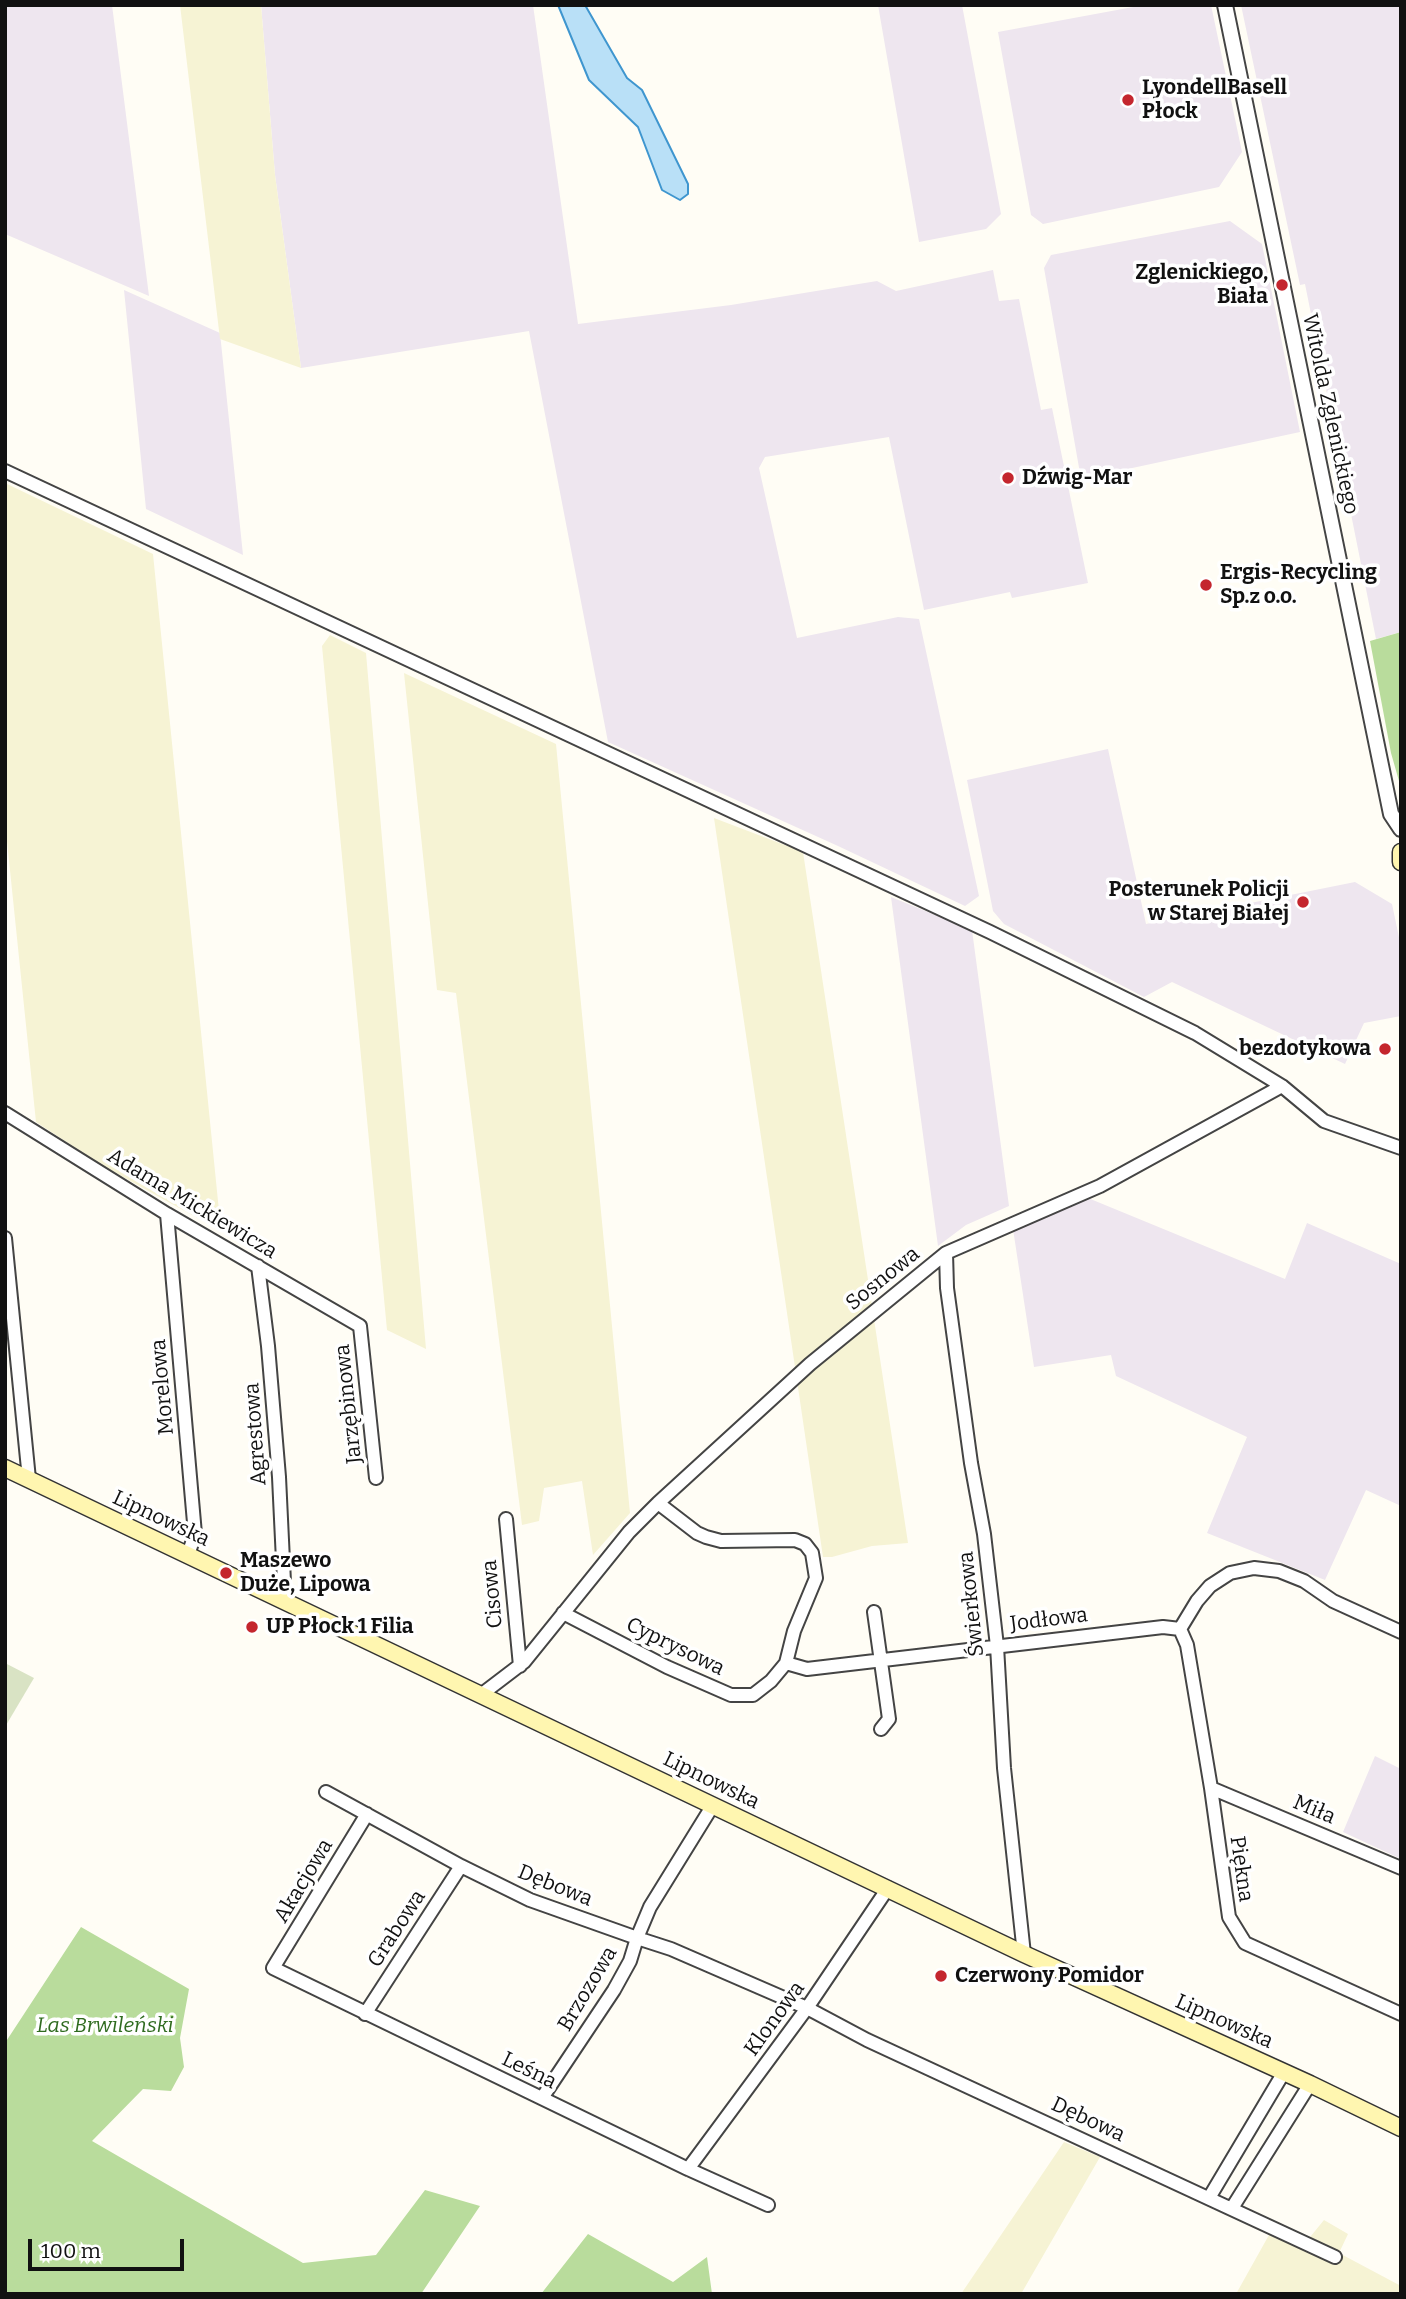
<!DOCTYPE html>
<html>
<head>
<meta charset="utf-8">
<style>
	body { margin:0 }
	#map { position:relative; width:1406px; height:2299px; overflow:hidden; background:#fffdf5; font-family:Bitter,serif }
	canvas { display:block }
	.frame { position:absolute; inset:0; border:7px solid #111; pointer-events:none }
	.scale { position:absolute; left:28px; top:2239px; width:156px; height:32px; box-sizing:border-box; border:4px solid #111; border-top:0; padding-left:9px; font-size:21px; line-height:24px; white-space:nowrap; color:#111; -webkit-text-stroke:5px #fff; paint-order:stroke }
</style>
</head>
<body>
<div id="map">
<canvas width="1406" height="2299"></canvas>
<div class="frame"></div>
<div class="scale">100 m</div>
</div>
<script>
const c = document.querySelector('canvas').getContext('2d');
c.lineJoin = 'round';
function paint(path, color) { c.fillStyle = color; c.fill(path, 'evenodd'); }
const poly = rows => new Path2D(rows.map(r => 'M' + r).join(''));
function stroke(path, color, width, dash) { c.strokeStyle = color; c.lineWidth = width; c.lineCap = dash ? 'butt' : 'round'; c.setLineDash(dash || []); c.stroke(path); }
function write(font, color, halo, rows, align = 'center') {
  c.font = font + ' Bitter,serif'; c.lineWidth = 7; c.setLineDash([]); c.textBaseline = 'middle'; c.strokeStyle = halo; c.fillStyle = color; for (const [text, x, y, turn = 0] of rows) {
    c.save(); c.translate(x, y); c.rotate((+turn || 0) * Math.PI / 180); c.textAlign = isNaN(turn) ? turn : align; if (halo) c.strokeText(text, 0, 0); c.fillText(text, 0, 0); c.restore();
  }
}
const industrial = poly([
	[5,5,112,5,149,296,5,234],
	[261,5,533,5,578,324,731,305,877,281,896,291,993,270,999,301,1019,299,1041,410,1052,408,1088,583,1012,598,1010,592,924,610,889,437,765,457,759,468,797,638,898,617,919,619,979,896,965,906,838,846,608,742,529,331,301,368,275,175],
	[878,5,962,5,1001,214,986,229,919,242],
	[1144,5,1211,5,1242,152,1219,187,1043,224,1031,215,998,32],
	[1241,5,1401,5,1401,632,1376,639,1305,284,1300,285],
	[1230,221,1262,244,1300,432,1081,479,1044,268,1051,255],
	[124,290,220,333,243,555,146,509],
	[1108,749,1146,924,1355,882,1392,904,1401,947,1401,1016,1364,1023,1345,1064,1172,982,1144,997,1004,924,993,911,967,780],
	[891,897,972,930,1009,1206,966,1225,938,1246],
	[1088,1198,1285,1279,1307,1223,1401,1264,1401,1506,1366,1490,1325,1580,1207,1533,1247,1437,1116,1376,1111,1355,1034,1367,1013,1229],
	[1375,1756,1401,1769,1401,1859,1343,1832]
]);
const farmland = poly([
	[180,5,261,5,275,175,301,368,220,339],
	[5,483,153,554,221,1231,103,1166,36,1122,5,822],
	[330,635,366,653,426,1349,387,1330,322,646],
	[404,673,556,744,630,1513,593,1555,582,1481,544,1488,539,1521,522,1525,456,993,437,990],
	[714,818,803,852,908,1543,872,1546,832,1557,823,1557],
	[1064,2142,1100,2157,1021,2294,961,2294],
	[1324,2220,1348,2234,1339,2253,1401,2286,1401,2294,1236,2294,1274,2226,1306,2242]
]);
const forest = poly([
	[1401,632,1401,788,1391,753,1370,641],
	[81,1927,189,1989,180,2038,184,2067,171,2091,143,2089,92,2141,303,2263,376,2255,425,2190,480,2206,421,2294,5,2294,5,2043],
	[588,2234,673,2282,707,2257,712,2294,541,2294]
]);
const cemetery = poly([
	[5,1663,34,1678,5,1727]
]);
const water = poly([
	[558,5,585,5,627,78,642,90,688,184,688,194,680,200,662,190,638,127,589,80,558,5]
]);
const minor = poly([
	[5,471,990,932,1195,1033,1282,1086,1324,1121,1401,1148],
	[5,1113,167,1214,360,1326,376,1478],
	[167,1214,195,1534,188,1555],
	[5,1238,29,1479],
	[946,1253,947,1288,971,1463,984,1534,997,1646,1004,1768,1024,1954],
	[258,1266,268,1346,279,1477,284,1582,282,1600],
	[506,1519,520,1666],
	[874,1612,889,1719,881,1729],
	[563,1613,667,1667,731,1695,753,1695,771,1681,786,1663,794,1631,816,1578,812,1553,805,1544,795,1540,721,1541,706,1537,697,1533,658,1503],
	[1180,1629,1187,1645,1211,1788,1229,1917,1245,1943,1401,2014],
	[1180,1629,1197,1601,1210,1586,1230,1573,1254,1568,1279,1571,1304,1581,1333,1601,1401,1632],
	[786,1663,807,1669,1163,1627,1180,1629],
	[482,1694,524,1662,629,1532,658,1503,810,1364,946,1253,1100,1186,1282,1086],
	[1211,1788,1401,1868],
	[326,1792,461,1866,530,1900,637,1938,650,1907,713,1805],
	[367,1814,273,1968,688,2169,768,2205],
	[365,2014,461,1866],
	[542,2098,614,1990,630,1961,637,1938,671,1949,807,2008,867,2040,1335,2257],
	[688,2169,807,2008,888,1888],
	[1209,2198,1284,2072],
	[1232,2208,1310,2084]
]);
const tertiary = poly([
	[1225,5,1391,814,1401,829]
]);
const secondary = poly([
	[1401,852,1401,862],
	[5,1468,1024,1954,1310,2084,1401,2128]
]);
const markers = [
	[1128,100,7,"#c4262e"],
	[1282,285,7,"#c4262e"],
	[1008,478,7,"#c4262e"],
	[1206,585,7,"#c4262e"],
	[1303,902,7,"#c4262e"],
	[1385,1049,7,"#c4262e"],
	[226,1573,7,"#c4262e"],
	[252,1627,7,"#c4262e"],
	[941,1976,7,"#c4262e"]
];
const poiNames = [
	["LyondellBasell",1142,88],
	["Płock",1142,112],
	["Zglenickiego,",1268,273,"right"],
	["Biała",1268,297,"right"],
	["Dźwig-Mar",1022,478],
	["Ergis-Recycling",1220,573],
	["Sp.z o.o.",1220,597],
	["Posterunek Policji",1289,890,"right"],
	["w Starej Białej",1289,914,"right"],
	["bezdotykowa",1371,1049,"right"],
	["Maszewo",240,1561],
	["Duże, Lipowa",240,1585],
	["UP Płock 1 Filia",266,1627],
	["Czerwony Pomidor",955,1976]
];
const streetNames = [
	["Witolda Zglenickiego",1330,414,78],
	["Adama Mickiewicza",192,1204,31],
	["Sosnowa",883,1279,-39],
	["Morelowa",163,1387,-95],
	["Jarzębinowa",349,1404,-96],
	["Agrestowa",256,1434,-94],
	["Lipnowska",161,1519,25],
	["Cisowa",493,1594,-95],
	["Świerkowa",972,1604,-96],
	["Jodłowa",1049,1620,-7],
	["Cyprysowa",675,1647,26],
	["Lipnowska",711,1781,26],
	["Miła",1314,1810,23],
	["Piękna",1241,1869,82],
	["Akacjowa",304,1881,-59],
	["Dębowa",555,1886,22],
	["Grabowa",397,1929,-57],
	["Brzozowa",588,1989,-59],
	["Klonowa",775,2019,-54],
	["Lipnowska",1224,2022,24],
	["Leśna",529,2071,26],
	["Dębowa",1088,2120,25]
];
const parkNames = [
	["Las Brwileński",105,2026]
];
paint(industrial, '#eee6ef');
paint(farmland, '#f6f3d4');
paint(forest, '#b9dc9c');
paint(cemetery, '#d9e3c4');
paint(water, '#b9e0f7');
stroke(water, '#3f96cf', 2);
stroke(minor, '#444', 16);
stroke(tertiary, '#444', 18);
stroke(secondary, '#333', 19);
stroke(minor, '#fff', 12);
stroke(tertiary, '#fff', 14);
stroke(secondary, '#fff6b0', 16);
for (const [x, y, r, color] of markers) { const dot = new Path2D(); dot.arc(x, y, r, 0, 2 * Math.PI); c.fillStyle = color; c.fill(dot); stroke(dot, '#fff', 2.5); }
write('bold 21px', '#111', '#fff', poiNames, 'left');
write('21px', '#111', '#fff', streetNames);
write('italic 21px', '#2f6b1f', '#fff', parkNames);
</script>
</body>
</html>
